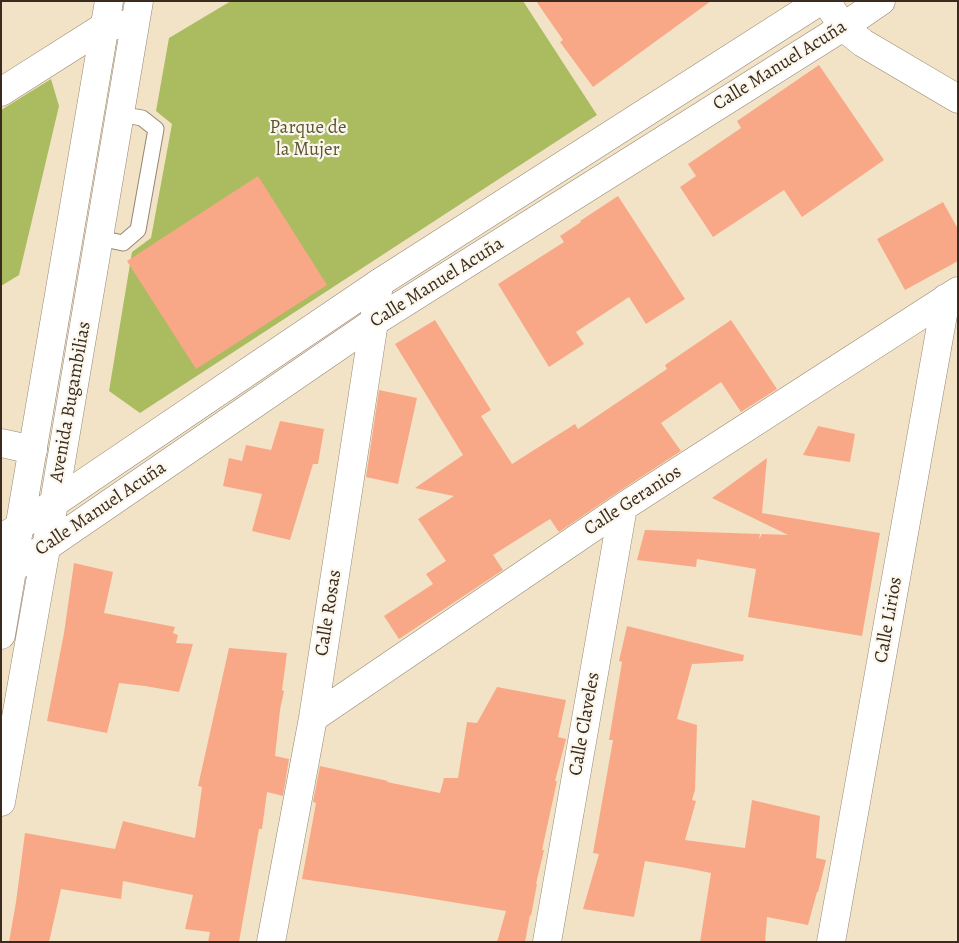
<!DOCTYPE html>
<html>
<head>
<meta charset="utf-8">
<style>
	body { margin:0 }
	#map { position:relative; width:959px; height:943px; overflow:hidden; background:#f2e3c7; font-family:Alegreya,serif }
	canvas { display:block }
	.frame { position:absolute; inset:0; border:2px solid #3b2a1e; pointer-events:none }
</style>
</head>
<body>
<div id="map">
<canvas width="959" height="943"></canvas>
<div class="frame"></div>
</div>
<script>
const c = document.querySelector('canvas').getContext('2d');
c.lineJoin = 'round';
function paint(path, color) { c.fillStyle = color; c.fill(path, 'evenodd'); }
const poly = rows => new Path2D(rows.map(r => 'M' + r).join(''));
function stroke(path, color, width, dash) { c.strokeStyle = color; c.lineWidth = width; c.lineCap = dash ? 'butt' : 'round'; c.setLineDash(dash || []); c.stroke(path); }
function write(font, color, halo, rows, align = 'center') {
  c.font = font + ' Alegreya,serif'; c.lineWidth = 4.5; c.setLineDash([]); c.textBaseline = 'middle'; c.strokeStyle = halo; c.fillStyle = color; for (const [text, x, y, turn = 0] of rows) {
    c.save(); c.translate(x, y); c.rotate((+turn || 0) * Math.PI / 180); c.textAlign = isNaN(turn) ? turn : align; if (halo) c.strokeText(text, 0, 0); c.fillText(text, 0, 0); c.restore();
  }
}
const green = poly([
	[231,1,523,1,597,115,140,413,109,391,132,252,151,238,172,124,156,111,169,38],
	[51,79,59,106,19,275,1,286,1,110]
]);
const building = poly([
	[536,1,711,1,593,87,560,42,563,40],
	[819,65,884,160,802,217,784,190,713,237,680,187,696,176,688,164,741,128,737,121],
	[258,176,327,285,196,369,127,261],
	[618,196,685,299,646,324,629,297,576,332,584,344,549,367,498,284,564,242,560,236,581,222,580,221],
	[943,202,958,229,958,261,905,290,877,239],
	[435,320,491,410,481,416,512,464,575,424,578,429,667,369,665,365,731,320,777,389,741,412,721,382,661,423,681,451,615,494,559,532,550,519,493,555,503,570,399,639,384,616,433,584,426,574,446,561,418,519,454,496,415,488,463,455,395,344],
	[379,390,417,398,398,484,366,477],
	[280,421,324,429,318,464,313,464,290,540,252,531,262,494,223,486,229,458,242,461,246,445,271,450],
	[818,426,855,434,850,462,803,455],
	[767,458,762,513,880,533,862,636,748,617,756,569,697,559,696,567,637,560,645,530,760,534,759,539,762,534,788,535,712,498],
	[74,563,113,572,104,613,175,627,173,633,178,635,176,643,193,644,179,692,145,686,119,683,107,733,47,721,64,633],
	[627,626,744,655,743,661,692,664,677,719,697,725,695,790,692,800,696,801,685,840,745,848,752,800,820,816,816,858,826,860,818,892,817,892,808,925,767,917,765,942,700,942,711,873,686,868,645,861,634,917,583,909,599,854,593,853,613,740,609,740,622,662,619,661],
	[229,648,287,653,282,690,284,691,280,710,275,756,289,759,283,796,267,792,262,829,259,829,239,942,208,942,210,932,185,929,193,895,123,881,121,899,61,889,49,942,9,942,16,902,25,833,115,849,123,821,195,838,202,787,198,786],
	[497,687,566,700,558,737,566,739,555,781,557,781,542,850,544,850,536,884,537,884,531,916,530,915,525,942,497,942,506,911,409,895,302,879,316,803,313,802,320,766,388,781,387,782,440,793,444,778,458,778,467,722,477,723]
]);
const service = poly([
	[99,238,123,243,138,230,156,129,142,118,119,114]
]);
const minor = poly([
	[826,1,843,27,863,43,958,99],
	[1,92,105,26,134,24],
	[1,443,33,450],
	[313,718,623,507,958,291],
	[271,942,313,718,374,322,379,283],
	[547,942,623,507],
	[831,942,946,298]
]);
const secondary = poly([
	[1,539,379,283,820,1],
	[1,576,46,547,374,322,843,27,881,1],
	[1,635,109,1],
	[1,802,54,503,139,1]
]);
const streetNames = [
	["Calle Manuel Acuña",780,66,-32],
	["Calle Manuel Acuña",437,283,-32],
	["Avenida Bugambilias",71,402,-80],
	["Calle Geranios",633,501,-33],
	["Calle Manuel Acuña",101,509,-34],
	["Calle Rosas",329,613,-81],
	["Calle Lirios",889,620,-80],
	["Calle Claveles",585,724,-80]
];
const parkNames = [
	["Parque de",308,128],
	["la Mujer",308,150]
];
paint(green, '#aabc5f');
paint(building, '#f9a887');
stroke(service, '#968672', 17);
stroke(minor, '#968672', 29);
stroke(secondary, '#968672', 29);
stroke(service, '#fff', 15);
stroke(minor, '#fff', 28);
stroke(secondary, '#fff', 28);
write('19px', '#3b2a1e', '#fbf7ec', streetNames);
write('19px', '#5c5632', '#fbf7ec', parkNames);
</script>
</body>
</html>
